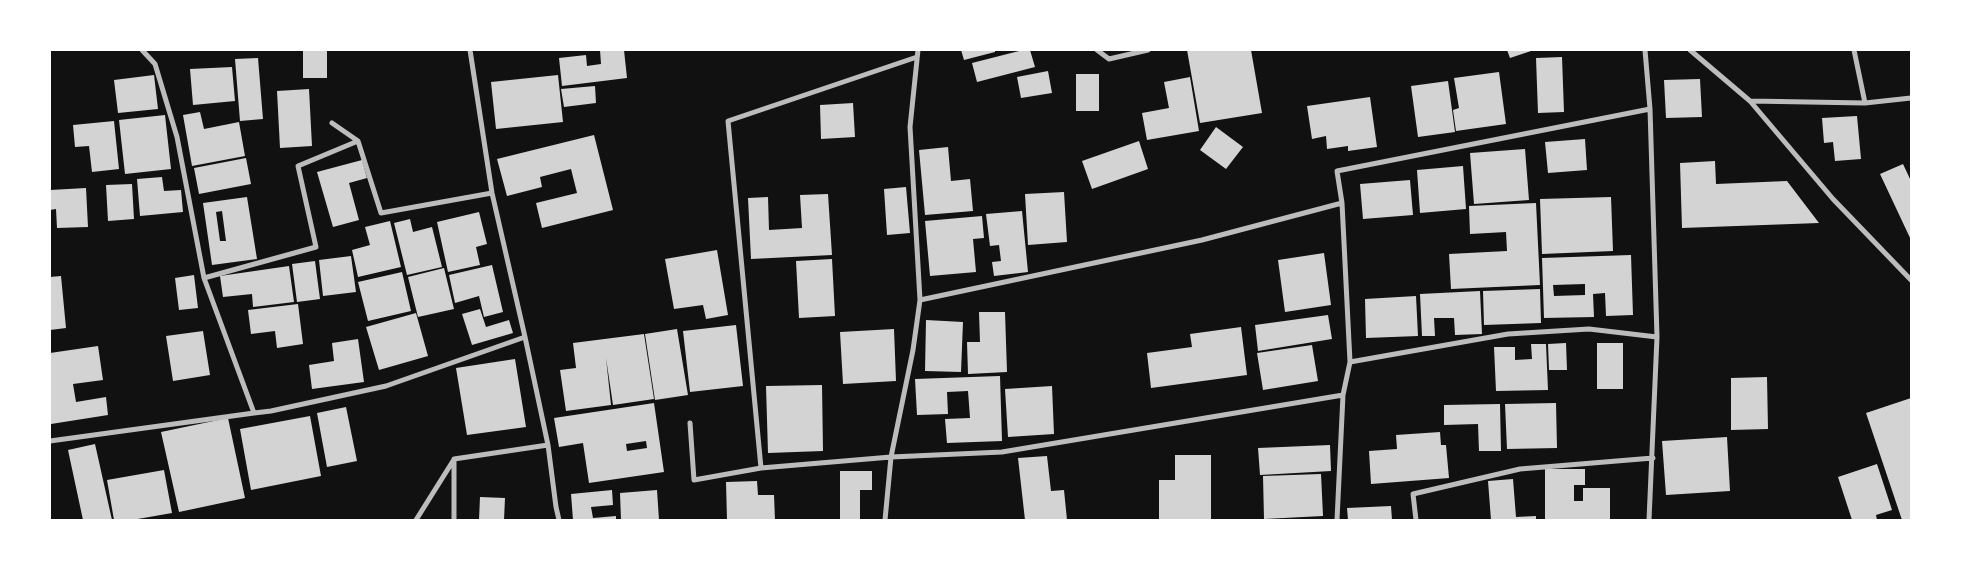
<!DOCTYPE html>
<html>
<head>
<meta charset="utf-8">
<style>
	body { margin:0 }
	#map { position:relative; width:1961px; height:570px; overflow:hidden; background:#111; font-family:Barlow,sans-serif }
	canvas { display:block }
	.frame { position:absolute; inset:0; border:51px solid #fff; pointer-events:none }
</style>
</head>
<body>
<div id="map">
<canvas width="1961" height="570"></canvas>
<div class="frame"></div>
</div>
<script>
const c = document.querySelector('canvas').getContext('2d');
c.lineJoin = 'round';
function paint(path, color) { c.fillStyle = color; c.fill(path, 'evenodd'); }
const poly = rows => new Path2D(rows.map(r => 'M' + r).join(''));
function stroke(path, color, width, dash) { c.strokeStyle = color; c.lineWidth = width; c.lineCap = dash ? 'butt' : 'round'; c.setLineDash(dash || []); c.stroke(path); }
const building = poly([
	[600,50,624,50,627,78,562,86,559,58,586,55,587,66,601,64],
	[961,50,995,50,995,52,964,60],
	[1023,50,1030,50,1035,67,977,82,972,63],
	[1187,50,1251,50,1262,113,1200,123],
	[1507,50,1534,50,1510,58],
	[303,51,327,51,327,78,303,78],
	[1562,57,1564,112,1538,113,1536,58],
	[258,58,263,119,240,121,235,59],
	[232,67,235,101,193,105,190,69],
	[1048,71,1052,93,1021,98,1017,77],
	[1499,72,1506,124,1456,131,1453,110,1459,108,1454,78],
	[1076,74,1099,74,1099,111,1076,111],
	[154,75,158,109,118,113,114,80],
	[558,75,563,122,496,129,491,82],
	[1190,77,1199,131,1147,140,1142,113,1169,108,1164,82],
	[1700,79,1702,117,1666,118,1664,80],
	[1448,81,1455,132,1418,137,1411,86],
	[595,86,596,103,564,107,561,89],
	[309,89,312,146,280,148,277,91],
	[1370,97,1377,147,1348,151,1348,146,1327,149,1326,136,1312,139,1307,106],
	[853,103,855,137,821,139,820,105],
	[200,112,204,129,239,122,245,156,192,166,183,115],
	[165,115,171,169,125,174,119,120],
	[1857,116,1861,159,1835,161,1833,142,1824,143,1822,118],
	[114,121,119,169,92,172,89,146,75,147,73,125],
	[1216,127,1243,147,1226,169,1200,150],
	[594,135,613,210,542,228,536,203,577,193,571,169,540,177,542,187,507,196,497,159],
	[1585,139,1587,170,1548,173,1545,142],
	[1139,141,1148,169,1092,189,1082,161],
	[948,147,951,181,970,179,973,211,925,215,919,150],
	[1525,149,1529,200,1474,204,1470,153],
	[246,158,251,184,199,194,194,168],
	[362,160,367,178,349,183,359,220,333,227,317,172],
	[1715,161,1716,184,1787,181,1819,223,1682,228,1680,163],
	[1903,164,1911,181,1911,240,1880,174],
	[1463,166,1466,209,1420,213,1417,170],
	[162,177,164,191,181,190,183,212,140,216,137,179],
	[1410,180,1413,215,1363,219,1360,184],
	[132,184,134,219,108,221,106,185],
	[906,187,910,233,887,235,884,189],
	[86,188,88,227,57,228,56,209,50,210,50,190],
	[1064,192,1067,242,1028,245,1025,194],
	[828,194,832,255,751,259,748,198,768,197,769,230,802,228,800,195],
	[247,197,257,259,212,265,203,203],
	[222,211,226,241,220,241,216,212],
	[1611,197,1613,251,1542,254,1540,199],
	[1536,203,1540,285,1451,289,1449,254,1507,251,1506,232,1470,234,1469,206],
	[1022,211,1028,272,994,276,992,262,1001,261,999,245,990,246,986,214],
	[479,212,487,244,476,247,480,265,448,272,437,222],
	[982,216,984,238,973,239,976,272,930,276,925,221],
	[410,219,413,232,432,227,442,267,407,275,394,223],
	[390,221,401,267,358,277,352,250,370,245,365,227],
	[717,250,728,315,706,319,703,305,674,309,665,259],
	[1324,253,1331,305,1285,312,1278,260],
	[1631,255,1633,315,1606,316,1605,293,1593,294,1594,317,1544,318,1542,258],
	[1585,284,1585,295,1554,296,1553,285],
	[351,256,356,292,323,296,319,260],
	[832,259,835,316,799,318,796,261],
	[315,261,320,299,297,302,292,264],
	[492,265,503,312,484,317,479,296,455,303,449,275],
	[289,266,294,302,253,307,252,294,223,297,220,276],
	[444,268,454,309,418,317,408,277],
	[402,272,411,311,368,321,358,282],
	[194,275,198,308,179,310,175,278],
	[61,276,66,328,50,330,50,277],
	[1540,289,1541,323,1484,325,1483,291],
	[1480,291,1482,334,1455,335,1454,318,1434,318,1435,336,1422,336,1420,294],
	[1416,296,1418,336,1366,338,1365,299],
	[298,304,303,344,277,348,275,331,251,334,248,310],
	[480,309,486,327,509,320,513,333,472,345,462,314],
	[979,312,1005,312,1007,372,968,374,967,342,980,342],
	[416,313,428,356,379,370,366,327],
	[1328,315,1332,339,1258,351,1255,325],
	[926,320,963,322,961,372,925,371],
	[736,325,743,386,690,392,683,331],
	[1241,327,1247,375,1151,388,1147,353,1192,347,1190,334],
	[677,329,688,395,655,400,645,334],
	[894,329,896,381,843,384,840,332],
	[203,331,210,375,173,381,166,336],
	[644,334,654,399,613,405,606,358,611,405,566,411,560,370,576,368,573,343],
	[358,339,364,382,312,389,309,365,334,361,332,343],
	[1566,343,1567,370,1549,370,1548,344],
	[1597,343,1623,343,1623,389,1597,389],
	[1531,344,1546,344,1548,390,1496,391,1494,347,1515,347,1515,360,1532,359],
	[1312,345,1318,381,1263,390,1257,353],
	[98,346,103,380,73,384,76,402,106,397,108,415,51,424,50,353],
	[515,359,526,427,467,435,456,368],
	[1000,376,1002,441,947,443,945,419,970,418,968,391,947,392,948,414,917,415,915,379],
	[1767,377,1768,429,1731,430,1731,378],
	[822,385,823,451,768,453,766,386],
	[1052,386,1054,434,1008,437,1005,389],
	[1911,398,1911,520,1902,520,1866,413],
	[654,403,664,472,589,483,583,443,559,447,554,418],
	[646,441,647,448,627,451,626,444],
	[1556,403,1557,448,1507,449,1505,404],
	[1500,404,1501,451,1479,451,1478,424,1444,425,1444,405],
	[346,407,357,461,327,467,317,413],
	[310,416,321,476,251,490,240,429],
	[228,418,245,498,179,512,161,432],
	[1440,432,1441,445,1446,445,1449,478,1371,484,1369,451,1397,449,1396,435],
	[1727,437,1730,491,1666,495,1662,441],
	[95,444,112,520,83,520,68,450],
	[1330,445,1331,471,1260,475,1258,448],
	[1175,455,1211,455,1211,520,1159,520,1159,480,1175,480],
	[1047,456,1051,491,1064,490,1067,520,1025,520,1018,458],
	[1877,464,1892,510,1876,515,1877,520,1852,520,1838,477],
	[1545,469,1585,469,1585,485,1574,485,1574,501,1583,501,1583,488,1610,488,1610,520,1545,520],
	[164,470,172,513,132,520,114,520,107,480],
	[840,471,872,471,872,490,860,490,860,520,840,520],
	[1321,474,1323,516,1264,519,1263,476],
	[1513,479,1516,517,1536,516,1536,520,1491,520,1488,481],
	[757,481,758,495,774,495,775,520,727,520,726,482],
	[612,490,613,505,591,507,593,518,616,516,616,520,573,520,571,494],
	[657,490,659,520,621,520,620,493],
	[480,497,505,498,504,520,479,520],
	[1391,506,1392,520,1348,520,1347,508]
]);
const minor = poly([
	[142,50,155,64,177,137,204,278,254,413,271,411,386,386,525,337],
	[470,50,492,193,525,337,548,445,556,507,559,520],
	[1097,50,1109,59,1148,50],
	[1645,50,1650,109,1657,337,1649,520],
	[1690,50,1750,101,1833,199,1911,280],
	[1854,50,1865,103],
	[1750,101,1865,103,1911,98],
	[1650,109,1337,171,1342,203,1350,362,1508,334,1589,329,1657,337],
	[332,123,358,141,381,213,492,193],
	[204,278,316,247,298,166,358,141],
	[920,300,1202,240,1342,203],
	[690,423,694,480,761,468,891,457,1002,452,1343,395],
	[50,441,254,413],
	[761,468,728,121,917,57],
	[416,520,453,461],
	[454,520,454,459,548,445],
	[885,520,891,457,913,350,920,300,910,127,918,50],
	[1337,520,1343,395,1350,362],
	[1416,520,1413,494,1520,469,1653,458]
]);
paint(building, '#d3d3d3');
stroke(minor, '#bcbcbc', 5);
</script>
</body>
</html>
